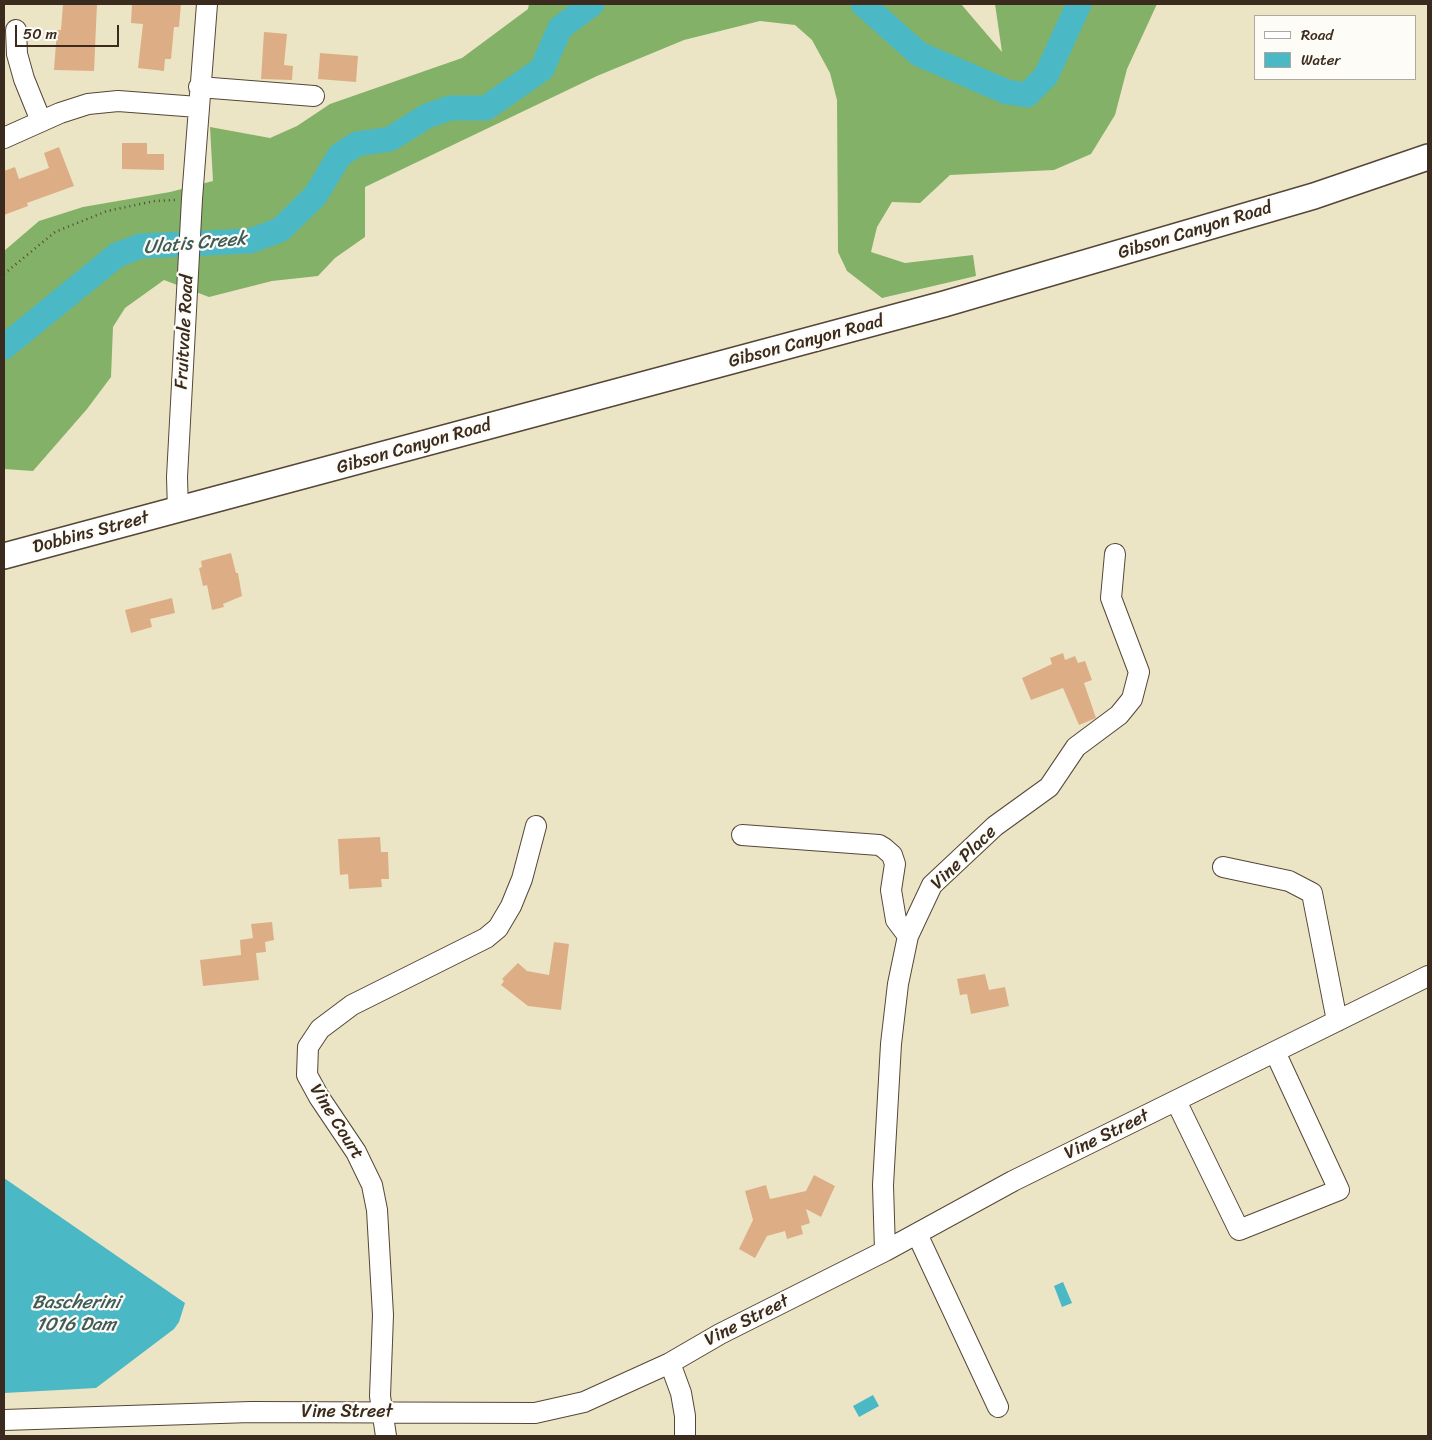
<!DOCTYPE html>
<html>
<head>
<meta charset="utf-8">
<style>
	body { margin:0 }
	#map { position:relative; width:1432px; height:1440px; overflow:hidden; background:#ebe5c6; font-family:Sriracha,sans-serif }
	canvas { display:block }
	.frame { position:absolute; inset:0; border:5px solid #3b2a1e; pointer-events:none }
	.legend { position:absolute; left:1254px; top:15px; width:162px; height:65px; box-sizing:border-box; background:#fdfcf7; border:1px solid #afa8a0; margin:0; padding:6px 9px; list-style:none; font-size:15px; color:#3b2a1e }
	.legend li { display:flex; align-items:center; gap:10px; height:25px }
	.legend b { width:25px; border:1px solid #afa8a0 }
	.scale { position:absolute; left:15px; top:25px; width:104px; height:22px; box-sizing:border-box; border:2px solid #3b2a1e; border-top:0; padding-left:6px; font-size:15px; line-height:18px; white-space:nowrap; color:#3b2a1e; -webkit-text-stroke:4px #fdfcf7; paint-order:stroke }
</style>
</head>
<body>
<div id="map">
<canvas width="1432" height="1440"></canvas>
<div class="frame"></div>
<ul class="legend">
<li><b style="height:6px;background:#fff"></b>Road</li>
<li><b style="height:14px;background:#4ab8c5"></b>Water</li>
</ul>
<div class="scale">50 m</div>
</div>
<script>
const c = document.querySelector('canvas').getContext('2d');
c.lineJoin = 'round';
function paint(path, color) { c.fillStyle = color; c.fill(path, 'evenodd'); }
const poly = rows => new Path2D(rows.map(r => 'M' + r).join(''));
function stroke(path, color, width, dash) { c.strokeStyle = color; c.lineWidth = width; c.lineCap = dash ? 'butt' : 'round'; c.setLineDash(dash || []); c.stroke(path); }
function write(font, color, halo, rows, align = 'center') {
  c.font = font + ' Sriracha,sans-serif'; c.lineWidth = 4.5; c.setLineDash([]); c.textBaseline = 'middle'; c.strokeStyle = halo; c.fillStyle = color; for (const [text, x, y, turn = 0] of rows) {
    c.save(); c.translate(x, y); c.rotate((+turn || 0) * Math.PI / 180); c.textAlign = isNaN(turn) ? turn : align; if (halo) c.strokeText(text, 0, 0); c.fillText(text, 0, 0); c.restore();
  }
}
const forest = poly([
	[529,4,961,4,1002,52,995,4,1157,4,1127,69,1115,115,1091,154,1054,170,950,175,920,203,892,202,877,227,871,252,905,263,973,255,976,276,882,298,847,271,838,252,837,100,830,73,812,40,795,25,760,21,684,40,597,76,365,187,365,237,335,258,318,276,272,281,209,297,164,280,125,308,113,327,111,377,87,409,33,471,4,469,4,251,39,221,83,207,170,192,213,181,210,127,270,138,297,126,330,104,462,58,528,9]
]);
const water = poly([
	[4,1178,185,1303,179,1322,174,1329,96,1388,4,1393],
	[1063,1282,1072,1303,1062,1307,1054,1286],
	[873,1395,879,1406,859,1417,853,1406]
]);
const river = poly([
	[863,4,919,54,1007,92,1027,95,1046,76,1079,4],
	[4,347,117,255,141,246,250,241,280,230,315,196,340,155,357,144,390,139,427,116,450,108,486,108,542,69,560,28,592,4]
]);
const building = poly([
	[63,4,97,4,94,71,54,70,57,30,61,30],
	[132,4,181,4,179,27,174,27,171,59,165,59,164,71,138,68,143,24,131,23],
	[264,32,287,34,284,65,293,66,292,80,261,79],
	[320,53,358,56,356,82,318,79],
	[122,143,147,143,147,154,164,154,164,170,122,169],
	[59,147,74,186,27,203,28,206,4,215,4,171,15,167,19,179,49,168,44,153],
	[231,553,236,573,238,573,242,596,223,604,224,607,212,610,207,585,203,586,199,568,202,567,201,561],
	[172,598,175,613,150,619,152,627,131,633,125,610],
	[1063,653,1065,660,1075,656,1078,663,1085,661,1092,680,1084,683,1096,718,1079,725,1063,688,1031,700,1022,678,1052,664,1050,658],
	[380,837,381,852,388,852,389,879,381,879,382,887,349,889,348,874,340,875,338,839],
	[272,922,274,940,265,942,266,952,256,953,259,980,203,986,200,960,241,955,240,940,253,938,251,924],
	[554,942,569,944,561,1010,528,1006,501,985,504,981,502,979,518,963,527,971,549,975],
	[985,974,989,990,1005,987,1009,1006,971,1014,967,994,960,995,957,979],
	[814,1175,835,1186,821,1217,806,1209,810,1223,801,1226,803,1234,787,1239,785,1231,767,1236,755,1258,739,1249,753,1220,745,1191,766,1185,770,1199,806,1191]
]);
const path = poly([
	[4,274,55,232,107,211,155,201,175,200]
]);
const minor = poly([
	[16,30,17,54,24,79,41,121],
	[199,87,314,96],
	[4,138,60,113,88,104,118,101,198,107],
	[178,511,177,477,192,199,207,4],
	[742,835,879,845,884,848,892,855,895,864,891,890,896,920,908,936],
	[1223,867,1289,881,1312,893,1337,1021],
	[1176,1101,1239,1230,1339,1190,1275,1052],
	[917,1234,998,1407],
	[885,1251,883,1185,891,1044,898,984,908,936,932,885,995,826,1049,787,1076,747,1119,715,1132,699,1139,672,1111,598,1115,554],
	[670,1363,681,1393,685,1416,685,1436],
	[4,1420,251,1412,535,1413,584,1402,670,1363,720,1334,885,1251,1013,1181,1428,976],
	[386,1436,380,1396,383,1315,377,1210,372,1185,356,1152,319,1097,307,1075,308,1047,320,1029,352,1005,486,938,498,928,511,906,522,879,536,826]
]);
const major = poly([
	[4,556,944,304,1314,196,1428,157]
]);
const streetNames = [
	["Gibson Canyon Road",1195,231,-17],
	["Fruitvale Road",185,332,-87],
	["Gibson Canyon Road",806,342,-15],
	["Gibson Canyon Road",414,447,-16],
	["Dobbins Street",91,533,-15],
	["Vine Place",964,858,-44],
	["Vine Court",336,1122,58],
	["Vine Street",1107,1135,-26],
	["Vine Street",747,1321,-27],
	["Vine Street",347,1412]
];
const waterNames = [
	["Ulatis Creek",195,244,-5],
	["Bascherini",76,1303],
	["1016 Dam",76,1325]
];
paint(forest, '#84b168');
paint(water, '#4ab8c5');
stroke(river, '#4ab8c5', 25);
paint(building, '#ddae85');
stroke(minor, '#554637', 22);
stroke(major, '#554637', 28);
stroke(path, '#554637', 2.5, [1, 4]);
stroke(minor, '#fff', 20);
stroke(major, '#fff', 25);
write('18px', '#3b2a1e', '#fdfcf7', streetNames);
write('italic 19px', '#405c58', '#fdfcf7', waterNames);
</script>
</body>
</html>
